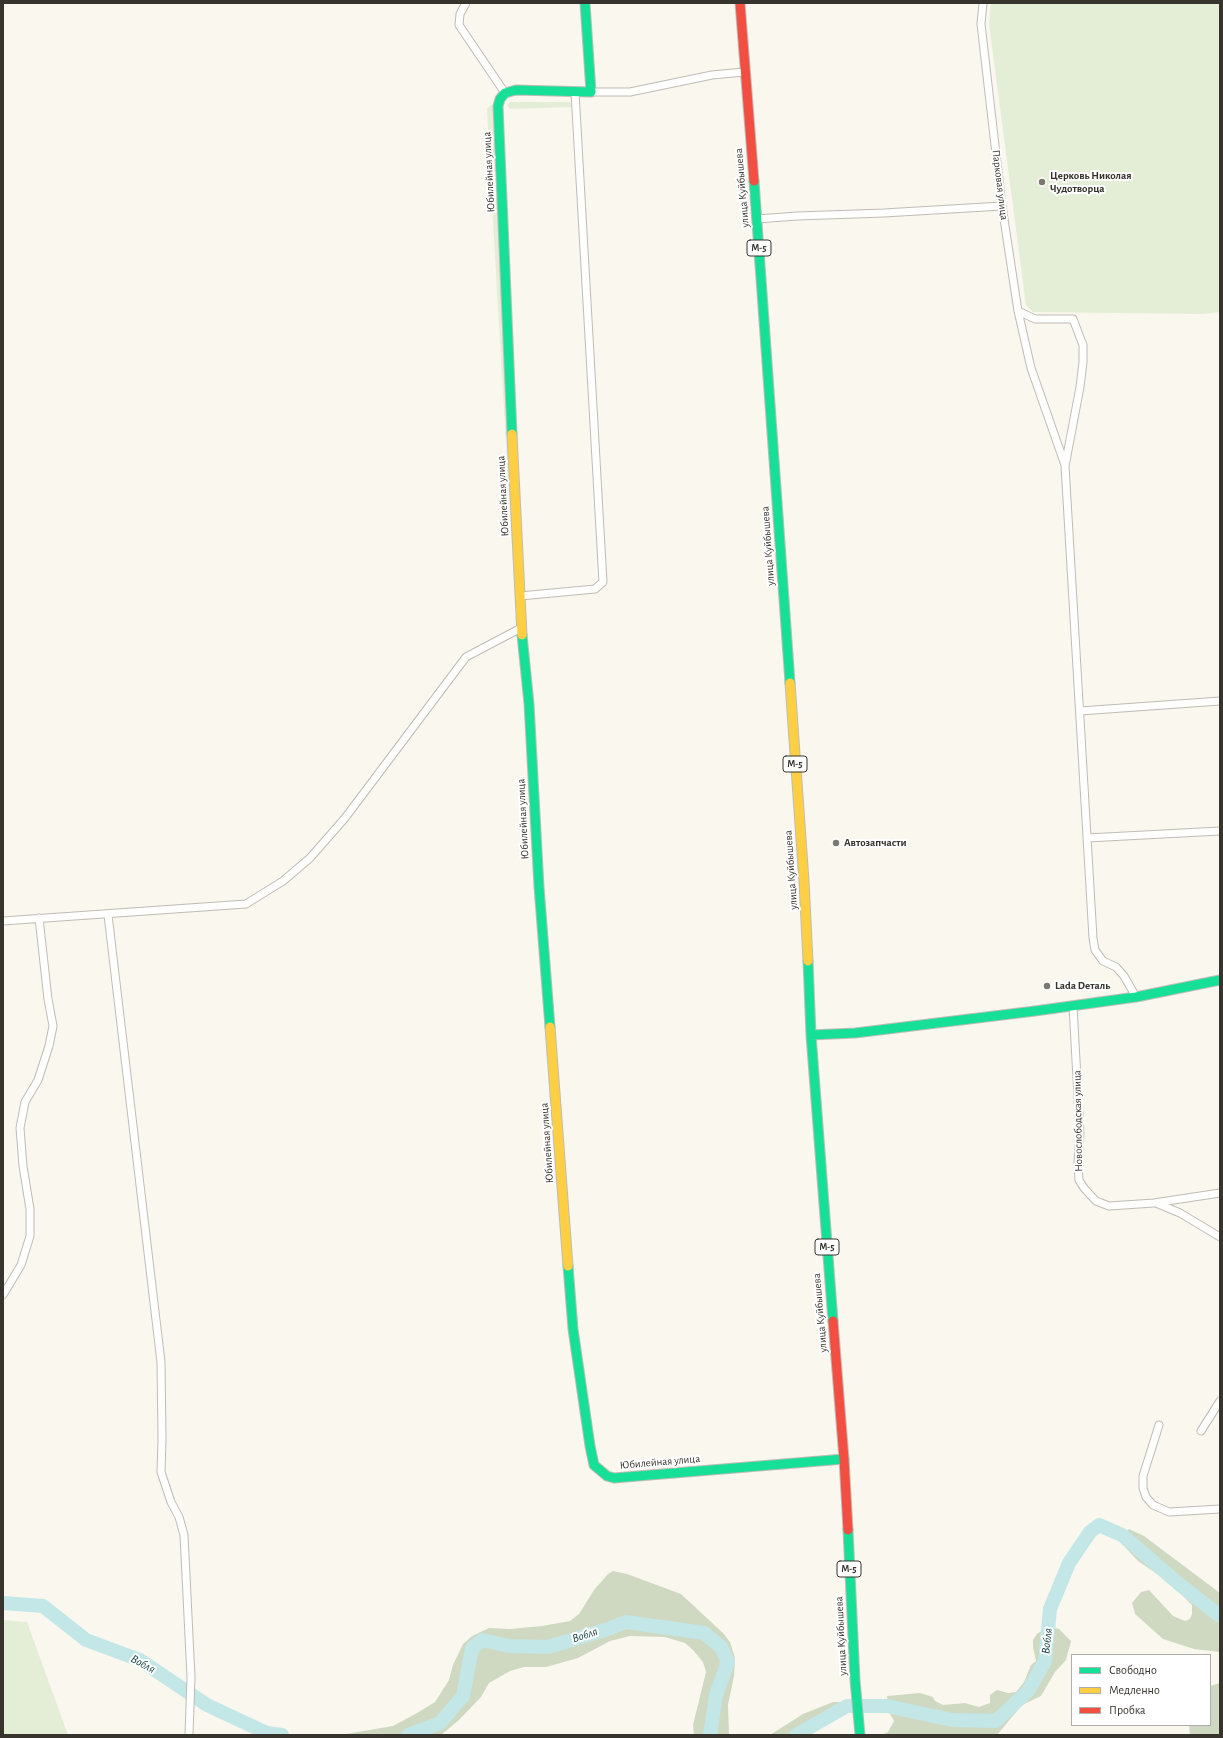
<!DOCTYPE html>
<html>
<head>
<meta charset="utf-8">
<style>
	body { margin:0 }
	#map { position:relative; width:1223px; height:1738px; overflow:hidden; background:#faf7ef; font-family:"Alegreya Sans",sans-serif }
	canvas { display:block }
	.frame { position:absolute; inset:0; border:4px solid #37342d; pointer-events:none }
	.legend { position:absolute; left:1071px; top:1654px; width:140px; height:72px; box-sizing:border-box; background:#fff; border:1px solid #afaeab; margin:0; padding:5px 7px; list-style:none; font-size:12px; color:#37342d }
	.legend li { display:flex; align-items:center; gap:8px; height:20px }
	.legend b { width:20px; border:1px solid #afaeab }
</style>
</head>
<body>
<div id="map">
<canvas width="1223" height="1738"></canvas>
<div class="frame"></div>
<ul class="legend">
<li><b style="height:5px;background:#16e098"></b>Свободно</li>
<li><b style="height:5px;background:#ffcf43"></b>Медленно</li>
<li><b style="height:5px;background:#f24e42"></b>Пробка</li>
</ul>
</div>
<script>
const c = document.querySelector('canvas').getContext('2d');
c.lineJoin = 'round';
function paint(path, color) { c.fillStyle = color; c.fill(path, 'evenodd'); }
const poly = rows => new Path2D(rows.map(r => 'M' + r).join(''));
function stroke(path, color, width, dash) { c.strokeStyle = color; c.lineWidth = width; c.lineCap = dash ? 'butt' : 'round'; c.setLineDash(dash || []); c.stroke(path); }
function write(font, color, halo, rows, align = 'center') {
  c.font = font + ' "Alegreya Sans",sans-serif'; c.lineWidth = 4; c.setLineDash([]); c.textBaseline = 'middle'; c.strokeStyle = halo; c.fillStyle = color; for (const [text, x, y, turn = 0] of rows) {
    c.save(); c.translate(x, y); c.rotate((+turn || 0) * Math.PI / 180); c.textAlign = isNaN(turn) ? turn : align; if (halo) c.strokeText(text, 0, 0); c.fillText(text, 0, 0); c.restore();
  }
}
const green = poly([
	[991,3,1220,3,1220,312,1202,314,1033,312,1026,305,989,24],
	[510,102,569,102,572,104,571,107,510,109,507,105],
	[490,105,494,106,497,167,495,171,493,173,490,170,487,109],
	[497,198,500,201,515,598,492,205,494,199],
	[3,1620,27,1622,68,1735,3,1735]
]);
const forest = poly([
	[1129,1529,1144,1536,1220,1593,1220,1652,1194,1649,1163,1639,1135,1614,1132,1603,1141,1592,1149,1590,1173,1616,1185,1621,1190,1619,1192,1614,1192,1605,1169,1582,1138,1561,1122,1544,1119,1537],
	[613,1571,627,1574,681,1594,723,1633,730,1642,735,1658,734,1676,728,1705,729,1735,694,1735,693,1725,706,1672,703,1662,693,1650,685,1643,665,1637,630,1636,610,1641,578,1658,546,1667,524,1667,510,1671,489,1683,481,1697,459,1720,441,1735,340,1735,393,1726,417,1713,435,1702,449,1680,453,1665,463,1644,472,1636,489,1628,510,1629,542,1626,570,1621,579,1614,594,1590,608,1574],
	[1048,1626,1059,1629,1071,1641,1066,1660,1055,1672,1041,1696,1022,1705,997,1735,881,1735,888,1732,894,1721,890,1714,887,1696,920,1693,933,1697,935,1701,943,1705,965,1703,979,1707,990,1703,990,1695,997,1690,1008,1693,1016,1692,1024,1682,1031,1665,1036,1661,1033,1647,1033,1640,1037,1634],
	[1220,1683,1220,1735,1190,1735,1189,1725,1210,1725,1210,1686],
	[833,1702,840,1702,841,1714,834,1721,822,1726,806,1735,770,1735,803,1714]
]);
const river = poly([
	[3,1603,43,1606,86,1640,140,1660,207,1705,267,1733,282,1735],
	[408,1735,440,1723,463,1696,472,1648,483,1640,509,1646,548,1647,605,1630,626,1622,704,1633,721,1647,728,1662,716,1695,710,1735],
	[796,1735,847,1706,887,1706,952,1720,996,1721,1028,1691,1045,1661,1050,1609,1069,1563,1090,1532,1099,1525,1122,1535,1179,1584,1220,1616]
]);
const street = poly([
	[466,3,460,14,459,25,505,93],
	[983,3,981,24,1002,206,1018,311,1031,368,1065,465],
	[591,92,630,92,712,75,744,72],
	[757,219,797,216,884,213,1002,206],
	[1018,311,1035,319,1073,319,1083,345,1083,362,1080,387,1065,466,1093,938,1095,950,1103,961,1116,967,1124,976,1136,997],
	[520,596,595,589,603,582,575,92],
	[1080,711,1220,701],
	[1087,838,1220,831],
	[108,915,161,1362,162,1439,161,1472,171,1502,179,1517,184,1535,191,1677,189,1735],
	[3,921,246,904,283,881,310,858,345,818,466,657,521,628],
	[1073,1006,1080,1133,1078,1164,1079,1180,1084,1188,1096,1201,1109,1206,1154,1203,1220,1193],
	[1156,1203,1180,1213,1220,1237],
	[3,1295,21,1265,30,1236,30,1209,23,1166,20,1128,25,1102,38,1080,49,1046,53,1026,48,999,39,918],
	[1159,1425,1143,1476,1143,1488,1146,1497,1153,1505,1169,1512,1220,1509],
	[1201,1431,1220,1401]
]);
const fast = poly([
	[754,181,790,683],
	[512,434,498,106,500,99,505,93,516,90,591,92,585,3],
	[522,635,529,704,539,887,550,1027],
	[808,961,811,1035,833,1321],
	[811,1035,855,1033,1035,1011,1136,997,1220,980],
	[568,1266,573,1329,590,1446,594,1465,607,1476,614,1478,844,1459],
	[848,1530,855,1680,860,1735]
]);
const slow = poly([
	[512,434,522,635],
	[790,683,804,881,808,961],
	[550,1027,568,1266]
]);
const jam = poly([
	[740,3,754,181],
	[833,1321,844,1459,848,1530]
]);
const markers = [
	[1042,182,4,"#7b7871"],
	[836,843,4,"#7b7871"],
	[1047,986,4,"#7b7871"]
];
const shields = [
	[759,248,24],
	[795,764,24],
	[827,1247,24],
	[849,1569,24]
];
const shieldNames = [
	["М-5",759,248],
	["М-5",795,764],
	["М-5",827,1247],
	["М-5",849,1569]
];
const streetNames = [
	["Юбилейная улица",489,172,-93],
	["Парковая улица",1000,185,83],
	["улица Куйбышева",742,188,-95],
	["Юбилейная улица",503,496,-93],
	["улица Куйбышева",768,546,-94],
	["Юбилейная улица",523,819,-93],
	["улица Куйбышева",791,870,-94],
	["Новослободская улица",1078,1121,-91],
	["Юбилейная улица",547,1143,-94],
	["улица Куйбышева",820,1313,-95],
	["Юбилейная улица",660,1462,-5],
	["улица Куйбышева",841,1636,-93]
];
const poiNames = [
	["Церковь Николая",1050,176],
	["Чудотворца",1050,189],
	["Автозапчасти",844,843],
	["Lada Dеталь",1055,986]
];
const waterNames = [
	["Вобля",585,1635,-18],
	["Вобля",1047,1641,-84],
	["Вобля",143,1664,29]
];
paint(green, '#e4eed6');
paint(forest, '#cfd9c2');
stroke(river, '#c3e6e7', 14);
stroke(street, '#bfbcb6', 9);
stroke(fast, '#bfbcb6', 11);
stroke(slow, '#bfbcb6', 11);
stroke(jam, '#bfbcb6', 11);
stroke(street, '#fefefd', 7);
stroke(fast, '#16e098', 9);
stroke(slow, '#ffcf43', 9);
stroke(jam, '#f24e42', 9);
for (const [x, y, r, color] of markers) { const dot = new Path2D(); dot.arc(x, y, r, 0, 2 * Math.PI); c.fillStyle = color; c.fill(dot); stroke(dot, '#fff', 1.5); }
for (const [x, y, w] of shields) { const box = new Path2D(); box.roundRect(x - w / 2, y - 8, w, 16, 3); c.fillStyle = '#fff'; c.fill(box); stroke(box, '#37342d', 1); }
write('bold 10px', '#37342d', null, shieldNames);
write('11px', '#37342d', '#fff', streetNames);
write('bold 11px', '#37342d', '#fff', poiNames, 'left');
write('italic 12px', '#124146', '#fff', waterNames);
</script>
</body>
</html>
